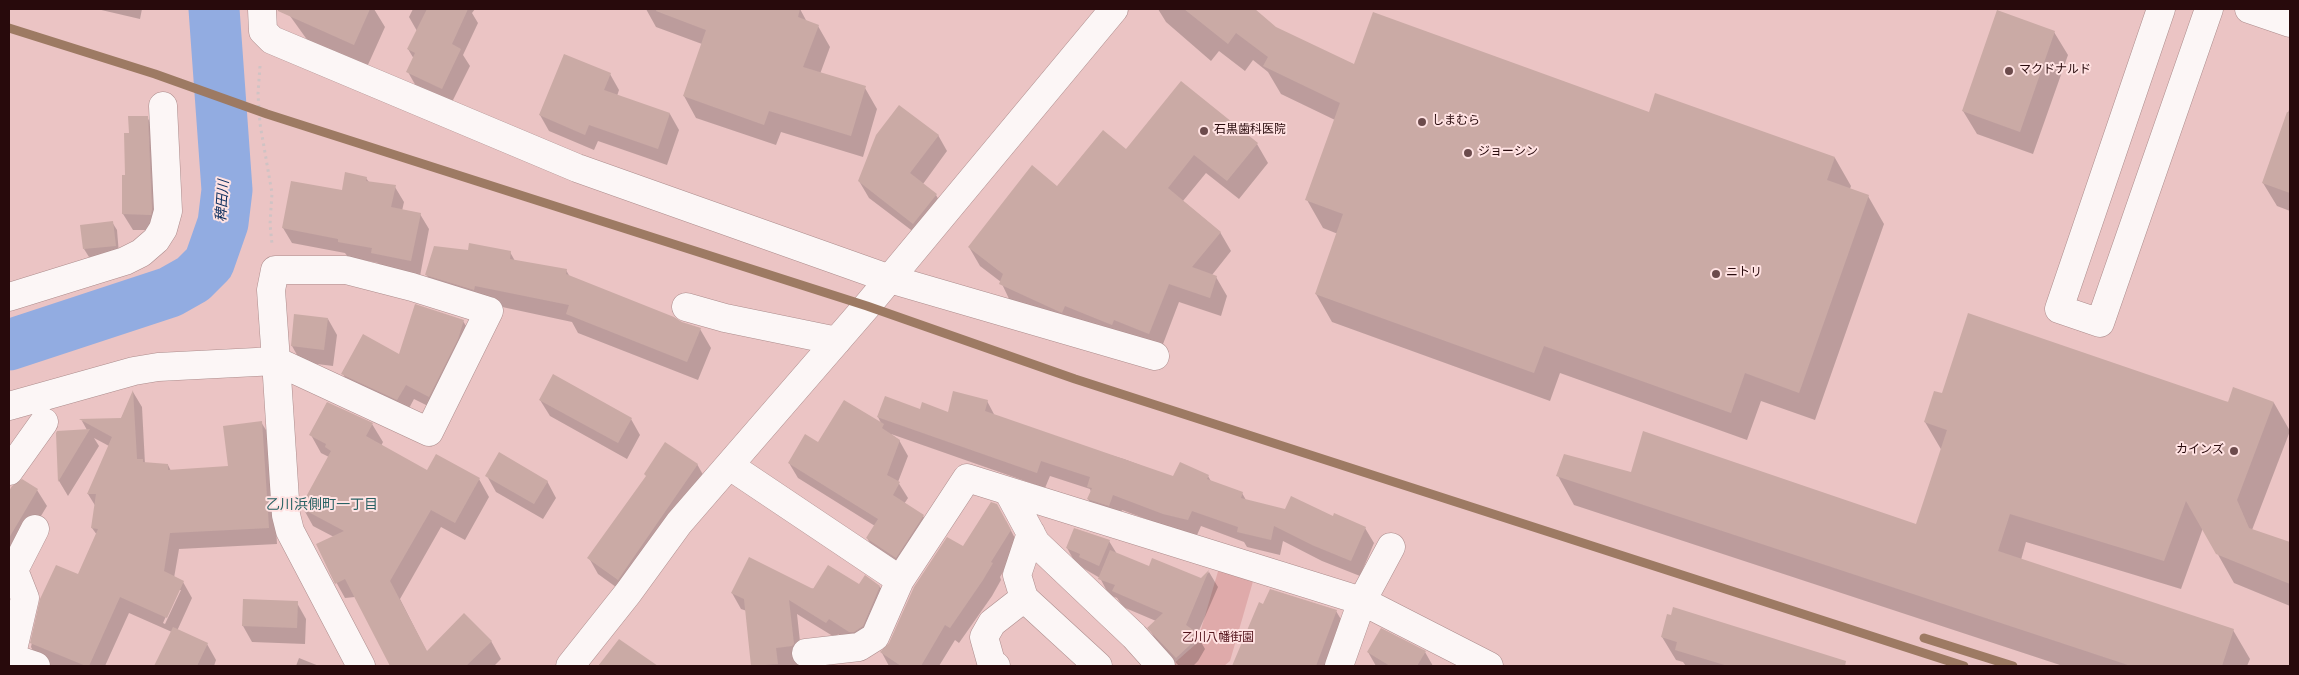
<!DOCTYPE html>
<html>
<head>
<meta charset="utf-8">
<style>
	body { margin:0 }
	#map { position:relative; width:2299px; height:675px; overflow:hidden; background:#ebc4c4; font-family:Overpass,sans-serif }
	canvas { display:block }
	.frame { position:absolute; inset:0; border:10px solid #280a0c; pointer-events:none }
</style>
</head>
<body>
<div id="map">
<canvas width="2299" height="675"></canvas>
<div class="frame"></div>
</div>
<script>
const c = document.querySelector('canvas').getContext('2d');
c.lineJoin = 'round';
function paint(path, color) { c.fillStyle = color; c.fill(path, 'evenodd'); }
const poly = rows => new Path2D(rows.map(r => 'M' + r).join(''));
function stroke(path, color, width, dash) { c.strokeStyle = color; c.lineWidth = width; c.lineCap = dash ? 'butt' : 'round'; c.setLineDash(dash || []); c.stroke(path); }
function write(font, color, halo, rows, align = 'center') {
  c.font = font + ' Overpass,"Noto Sans JP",sans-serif'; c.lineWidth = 4; c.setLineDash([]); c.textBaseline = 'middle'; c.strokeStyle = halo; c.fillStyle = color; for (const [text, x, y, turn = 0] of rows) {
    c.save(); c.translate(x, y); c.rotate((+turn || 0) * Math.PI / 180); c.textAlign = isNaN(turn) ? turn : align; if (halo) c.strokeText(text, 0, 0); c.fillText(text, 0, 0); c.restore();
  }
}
const green = poly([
	[1219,568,1254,578,1230,661,1224,666,1171,666,1197,643]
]);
const shadow = poly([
	[97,9,142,9,140,19],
	[285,9,374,9,385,27,367,67,308,41],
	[413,9,475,9,472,13,478,23,463,55,470,66,451,104,417,88,408,72,414,59,408,49,417,31,409,17],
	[646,9,800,9,807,22,818,26,830,47,820,74,865,88,877,109,863,157,781,132,776,145,696,118,684,96,702,44,656,27],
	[1158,9,1251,9,1275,28,1355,65,1650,113,1835,158,1851,186,1850,189,1868,196,1884,224,1815,420,1761,401,1747,440,1560,373,1550,401,1332,322,1316,294,1338,234,1323,228,1307,200,1335,120,1281,94,1268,72,1253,60,1245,71,1219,51,1211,61,1166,22],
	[2054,32,2068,55,2033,154,1977,134,1963,111],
	[610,74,619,90,617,96,670,114,679,130,667,165,598,141,594,150,549,131,540,115],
	[2290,107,2290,211,2277,206,2263,183],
	[147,117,156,133,160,230,133,230,123,214,130,135],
	[938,135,947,151,923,184,936,195,945,211,923,239,869,198,859,181],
	[1257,144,1268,163,1239,199,1206,173,1183,201,1220,232,1231,251,1212,275,1216,277,1227,296,1221,316,1179,302,1160,352,1011,303,1001,282,980,266,969,247,1057,188,1127,151],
	[366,178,369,182,395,187,404,202,402,211,420,214,429,229,420,276,381,268,378,263,348,257,345,253,292,243,283,228],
	[112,222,117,230,119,254,89,257,84,249],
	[469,252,510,252,515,261,566,270,570,277,681,323,700,329,711,348,698,380,578,333,572,322,437,293,426,274],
	[328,319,337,335,333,366,301,362,292,346],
	[463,321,472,336,438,411,414,399,406,414,351,389,343,374,400,356],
	[133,392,142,407,145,464,168,465,171,471,230,467,261,422,271,438,277,544,179,549,174,578,183,582,192,598,177,631,207,644,216,660,214,666,159,666,157,663,172,632,129,613,105,666,46,666,40,664,31,647,41,600,78,576,97,535,92,528,96,507,88,494,109,446,94,438,99,446,68,496,59,481,57,433,87,430,82,421,121,419],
	[178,590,181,590,165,624,163,623],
	[1943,395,2274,403,2290,431,2252,530,2290,544,2290,606,2234,583,2203,528,2181,589,2026,542,2021,560,2233,630,2250,659,2247,666,2063,666,1574,505,1558,476,1631,474,1917,526,1942,451,1925,422],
	[540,400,631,419,640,435,627,459,550,416],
	[987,401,995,416,1060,440,1124,459,1174,478,1208,476,1212,483,1242,493,1246,500,1286,511,1334,518,1365,528,1374,543,1360,576,1322,561,1283,541,1280,555,1247,547,1244,542,1201,526,1197,535,1173,529,1122,510,1118,521,1097,515,1088,499,1091,492,1090,489,1050,476,1045,488,891,434,899,440,908,456,898,482,908,498,904,504,923,516,932,531,905,573,876,553,867,538,875,526,798,478,789,463,819,443,882,425,878,417,921,411,949,413],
	[327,403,372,424,383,442,381,446,428,472,479,479,489,497,465,540,441,527,400,599,427,652,491,641,501,659,494,666,391,666,355,597,345,598,335,580,334,537,313,526,303,508,329,457,321,453,311,435],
	[697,464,706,480,627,595,598,574,589,558],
	[487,476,547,481,556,498,543,519,496,492],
	[13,487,37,490,47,506,15,559,9,580,9,494],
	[1006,521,1019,546,1000,577,1001,580,992,596,959,643,955,640,939,666,889,666,882,653,964,548],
	[1109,541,1117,554,1149,568,1201,579,1209,572,1218,587,1197,635,1205,649,1198,661,1193,666,1179,666,1158,644,1149,628,1156,621,1123,607,1117,598,1109,595,1100,578,1076,564,1067,548],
	[859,586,880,587,889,602,859,648,838,634,836,638,797,614,802,660,801,666,752,666,747,611,741,609,732,593],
	[297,603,306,619,305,644,252,642,243,626],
	[1264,606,1336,611,1345,626,1329,666,1238,666,1235,662],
	[1662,637,1812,652,1820,666,1686,666,1683,662,1676,660],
	[1368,652,1425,652,1433,666,1376,666],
	[299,658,319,666,296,666]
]);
const river = poly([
	[9,345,170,292,193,279,209,263,223,223,227,190,214,9]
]);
const building = poly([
	[278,9,370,9,354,45,278,11],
	[427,9,468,9,452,44,461,49,442,89,406,72,415,53,407,49],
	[657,9,800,9,798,17,819,25,803,67,866,86,851,136,769,111,764,125,683,96,706,30,656,11],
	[1184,9,1255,9,1276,27,1354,64,1373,12,1649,112,1655,93,1835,157,1827,180,1869,195,1799,393,1745,373,1731,413,1544,346,1534,373,1315,294,1343,214,1305,200,1340,103,1263,66,1268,57,1236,33,1228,44],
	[1997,10,2055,31,2020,132,1962,111],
	[564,54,611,73,604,90,670,113,658,149,589,125,585,135,539,115],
	[1181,81,1258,143,1227,181,1194,155,1168,188,1221,232,1192,267,1217,276,1210,298,1169,284,1149,334,1114,320,1112,325,1065,306,1062,313,999,284,1003,274,968,247,1032,165,1057,186,1103,130,1126,149],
	[899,105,939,135,910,173,937,194,913,224,858,181,876,135],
	[2287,112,2290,113,2290,193,2262,183],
	[128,116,148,116,152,209,151,215,122,214,122,175,125,175,124,133,129,133],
	[345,172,367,177,366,181,396,185,391,207,421,213,411,261,371,253,372,248,338,242,338,239,282,228,291,181,342,190],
	[113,221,116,246,83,249,80,225],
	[469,243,511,251,510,259,567,269,566,274,674,317,682,322,701,328,687,362,566,314,569,305,475,286,474,290,425,275,434,246,468,250],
	[415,304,464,320,458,339,429,397,406,385,397,400,341,374,363,334,399,354],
	[1968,313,2228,402,2233,387,2274,402,2237,500,2249,528,2290,542,2290,584,2216,554,2186,501,2164,561,2010,514,1998,551,2234,629,2222,666,2131,666,1556,476,1564,454,1631,472,1643,431,1916,524,1947,430,1924,422,1934,391,1942,393],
	[294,314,328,318,324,350,291,346],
	[553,374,632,418,618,443,539,400],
	[133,390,137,459,143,459,143,462,168,464,168,470,228,466,223,426,262,421,269,528,170,533,164,571,184,581,167,618,120,597,89,666,86,666,30,643,40,599,56,565,78,574,98,529,91,528,96,494,87,494,112,437,79,419,121,418],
	[953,391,988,400,985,411,1173,476,1180,462,1209,475,1207,479,1243,492,1241,498,1285,509,1291,496,1333,516,1334,513,1366,527,1351,561,1312,545,1274,526,1271,540,1237,532,1238,527,1192,511,1188,520,1163,514,1113,495,1109,506,1087,499,1092,488,1087,487,1090,477,1041,461,1037,473,877,417,885,396,920,409,922,402,948,412],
	[844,400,884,424,882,428,900,440,887,475,900,482,893,495,924,515,896,558,866,538,878,519,788,463,805,434,818,442],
	[327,402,373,423,366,436,427,470,436,454,480,478,455,523,431,510,390,581,427,651,464,613,492,641,466,666,390,666,345,579,335,584,316,544,344,531,301,508,301,506,331,451,325,447,326,444,309,435],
	[90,429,58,482,56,433,57,431],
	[665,442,698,464,618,580,587,558,646,476,644,474],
	[499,452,548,481,534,504,485,476],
	[22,479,38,489,9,538,9,491,12,486],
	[991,502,997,504,1011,530,991,562,993,563,983,580,950,628,945,625,921,666,901,666,880,652,889,643,914,587,947,537,963,546],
	[1074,528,1110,540,1099,566,1079,557,1080,554,1066,548],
	[1110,550,1149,566,1152,558,1201,578,1209,570,1186,625,1196,632,1190,645,1176,658,1147,628,1163,613,1112,591,1115,585,1098,579],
	[749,557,813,589,828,565,859,584,865,575,880,586,863,626,854,632,849,632,829,619,826,623,789,600,794,644,792,646,776,648,778,664,751,666,744,599,731,593],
	[1270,589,1337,610,1316,666,1232,666,1259,602,1263,604],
	[243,599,298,601,297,628,242,626],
	[1673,607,1846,661,1845,666,1728,666,1675,650,1677,642,1661,637,1667,614,1671,615],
	[173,627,208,643,197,666,154,666],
	[1381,628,1426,651,1417,666,1390,666,1367,652],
	[619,639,658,666,598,666]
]);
const path = poly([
	[260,66,258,94,260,124,272,193,270,224,272,244]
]);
const minor = poly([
	[262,9,263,31,272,40,577,168,890,279,1155,356],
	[2161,9,2059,309,2100,323,2209,9],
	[9,297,125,261,141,253,156,240,163,229,168,211,163,106],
	[686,307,725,318,837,341],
	[9,406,134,371,158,367,276,361,429,432,489,311,412,287,346,270,275,270,271,290,276,361,286,515,290,531,361,666],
	[730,466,900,580,967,478,1362,601,1489,666],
	[9,471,44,422],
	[1008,491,1036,543,1134,636,1161,666],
	[1031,533,1017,575,1024,598,1098,666],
	[806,653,859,647,875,637,900,580],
	[9,657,36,666],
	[11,658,25,598,14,570,35,529],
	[570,666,628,593,679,523,867,306,1114,9],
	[996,666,991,662,984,637,992,623,1024,598],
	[1339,666,1362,601,1391,547]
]);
const highway = poly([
	[2249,9,2290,23]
]);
const rail1 = poly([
	[9,28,155,74,267,114,867,306,1075,379,1964,666],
	[1924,638,2013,666]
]);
const markers = [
	[2009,71,5,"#6c4b4c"],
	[1422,122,5,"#6c4b4c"],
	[1204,131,5,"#6c4b4c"],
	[1468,153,5,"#6c4b4c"],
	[1716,274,5,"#6c4b4c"],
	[2234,451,5,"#6c4b4c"]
];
const poiNames = [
	["マクドナルド",2019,71],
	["しまむら",1432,122],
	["石黒歯科医院",1214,131],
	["ジョーシン",1478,153],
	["ニトリ",1726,274],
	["カインズ",2224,451,"right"]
];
const parkNames = [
	["乙川八幡街園",1218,639]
];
const waterNames = [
	["稗田川",224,201,-86]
];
const neighbourhoodNames = [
	["乙川浜側町一丁目",322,506]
];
paint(green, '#dfaaaa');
paint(shadow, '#0003');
stroke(river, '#92ace1', 51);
paint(building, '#caaaa5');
stroke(minor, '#ac8c8c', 29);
stroke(highway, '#ac8c8c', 29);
stroke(path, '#d0c3c4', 3, [2.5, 4]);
stroke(minor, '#fcf6f6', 28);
stroke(highway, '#fcf6f6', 28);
stroke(rail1, '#9d7a63', 9);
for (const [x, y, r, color] of markers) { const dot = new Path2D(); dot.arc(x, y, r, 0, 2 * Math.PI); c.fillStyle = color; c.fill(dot); stroke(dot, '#ffe2e2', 2); }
write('12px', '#280a0c', '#ffe2e2', poiNames, 'left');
write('12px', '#54141c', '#ffe2e2', parkNames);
write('italic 14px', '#0b2d5d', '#ffe2e2', waterNames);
write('14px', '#286264', '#ffe2e2', neighbourhoodNames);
</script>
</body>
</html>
